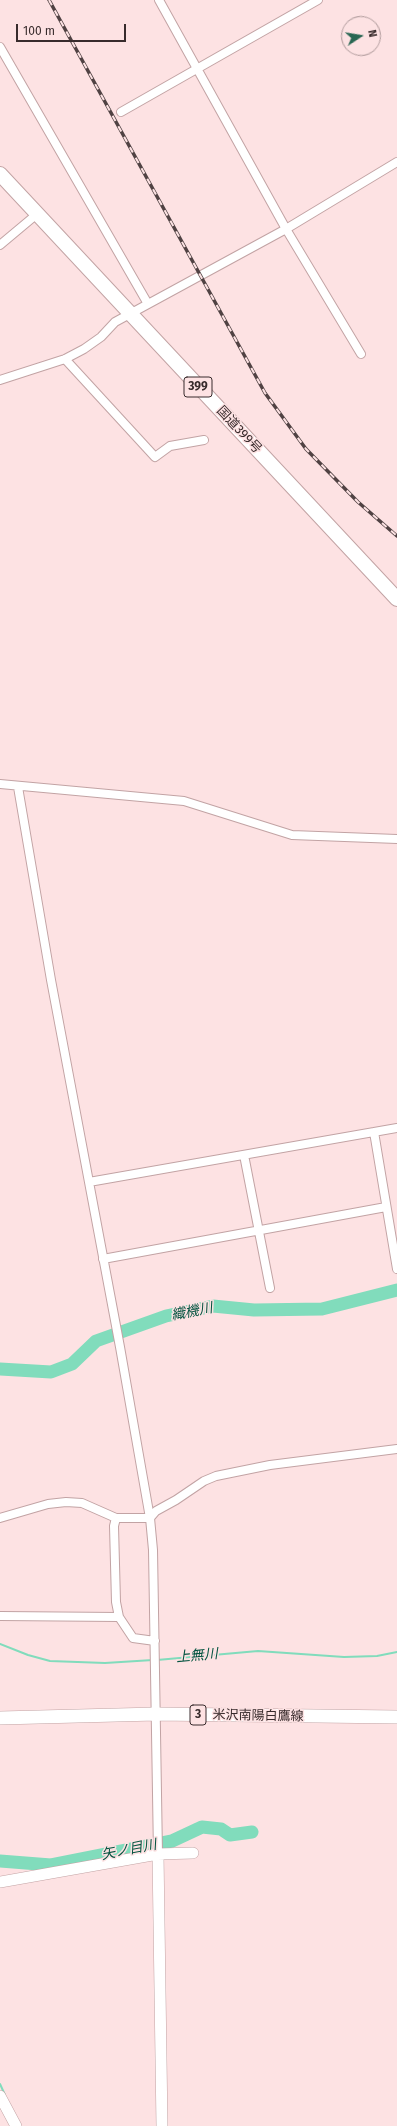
<!DOCTYPE html>
<html>
<head>
<meta charset="utf-8">
<style>
	body { margin:0 }
	#map { position:relative; width:397px; height:2126px; overflow:hidden; background:#fde2e3; font-family:"Fira Sans",sans-serif }
	canvas { display:block }
	.north { position:absolute; left:341px; top:16px; width:40px; height:40px; box-sizing:border-box; background:#fde2e3; border:1px solid #ae999a; border-radius:50%; rotate:78deg; font-size:11px; font-weight:700; line-height:16px; text-align:center; color:#382b2c }
	.north::after { content:''; display:block; margin:auto; width:14px; height:18px; background:#296753; clip-path:polygon(50% 0,100% 100%,50% 72%,0 100%) }
	.scale { position:absolute; left:16px; top:24px; width:110px; height:18px; box-sizing:border-box; border:2px solid #382b2c; border-top:0; padding-left:5px; font-size:12px; line-height:14px; white-space:nowrap; color:#382b2c; -webkit-text-stroke:3px #fde2e3; paint-order:stroke }
</style>
</head>
<body>
<div id="map">
<canvas width="397" height="2126"></canvas>
<div class="north">N</div>
<div class="scale">100 m</div>
</div>
<script>
const c = document.querySelector('canvas').getContext('2d');
c.lineJoin = 'round';
const poly = rows => new Path2D(rows.map(r => 'M' + r).join(''));
function stroke(path, color, width, dash) { c.strokeStyle = color; c.lineWidth = width; c.lineCap = dash ? 'butt' : 'round'; c.setLineDash(dash || []); c.stroke(path); }
function write(font, color, halo, rows, align = 'center') {
  c.font = font + ' "Fira Sans","Noto Sans JP",sans-serif'; c.lineWidth = 3; c.setLineDash([]); c.textBaseline = 'middle'; c.strokeStyle = halo; c.fillStyle = color; for (const [text, x, y, turn = 0] of rows) {
    c.save(); c.translate(x, y); c.rotate((+turn || 0) * Math.PI / 180); c.textAlign = isNaN(turn) ? turn : align; if (halo) c.strokeText(text, 0, 0); c.fillText(text, 0, 0); c.restore();
  }
}
const stream = poly([
	[0,1644,28,1655,50,1661,105,1663,153,1660],
	[157,1660,258,1651,344,1657,377,1656,397,1652],
	[0,2084,5,2095]
]);
const river = poly([
	[0,1369,51,1372,72,1364,96,1341,166,1316,213,1306,254,1310,322,1309,397,1290],
	[0,1861,51,1865,172,1841,202,1827,221,1829,230,1835,252,1832]
]);
const minor = poly([
	[159,0,286,229,361,354],
	[0,47,148,304],
	[121,112,318,0],
	[0,245,37,214],
	[65,359,155,457,170,446,204,440],
	[0,380,65,359,84,349,101,337,115,322,286,229,397,162],
	[0,784,184,801,292,835,397,839],
	[18,787,51,980,120,1347,150,1518,153,1550,158,1854],
	[374,1132,397,1269],
	[244,1155,270,1288],
	[89,1182,397,1128],
	[103,1259,386,1207],
	[0,1518,48,1504,66,1502,82,1503,116,1518,150,1518,156,1511,176,1500,204,1481,216,1476,270,1465,397,1449],
	[116,1518,114,1526,116,1602,119,1617,133,1638,155,1641],
	[0,1616,119,1617]
]);
const tertiary = poly([
	[158,1854,162,2126],
	[0,1882,158,1854,193,1853],
	[0,2096,16,2126]
]);
const primary = poly([
	[0,1718,156,1714,397,1717]
]);
const trunk = poly([
	[0,174,397,599]
]);
const rail = poly([
	[49,0,265,393,306,449,358,502,397,536]
]);
const shields = [
	[198,387,28],
	[198,1715,16]
];
const shieldNames = [
	["399",198,387],
	["3",198,1715]
];
const streetNames = [
	["国道399号",239,430,47],
	["米沢南陽白鷹線",258,1716,1]
];
const waterNames = [
	["織機川",192,1312,-11],
	["上無川",197,1656,-5],
	["矢ノ目川",129,1850,-11]
];
stroke(stream, '#81dcbc', 2);
stroke(river, '#81dcbc', 13);
stroke(minor, '#c2a3a4', 10);
stroke(tertiary, '#c2a3a4', 12);
stroke(primary, '#c2a3a4', 14);
stroke(trunk, '#c2a3a4', 16);
stroke(minor, '#fff', 8);
stroke(tertiary, '#fff', 11);
stroke(primary, '#fff', 13);
stroke(trunk, '#fff', 14);
stroke(rail, '#504243', 3.5);
stroke(rail, '#fde2e3', 2, [6]);
for (const [x, y, w] of shields) { const box = new Path2D(); box.roundRect(x - w / 2, y - 10, w, 20, 3); c.fillStyle = '#fde2e3'; c.fill(box); stroke(box, '#382b2c', 1); }
write('bold 12px', '#382b2c', null, shieldNames);
write('13px', '#382b2c', '#fde2e3', streetNames);
write('italic 14px', '#045440', '#fde2e3', waterNames);
</script>
</body>
</html>
